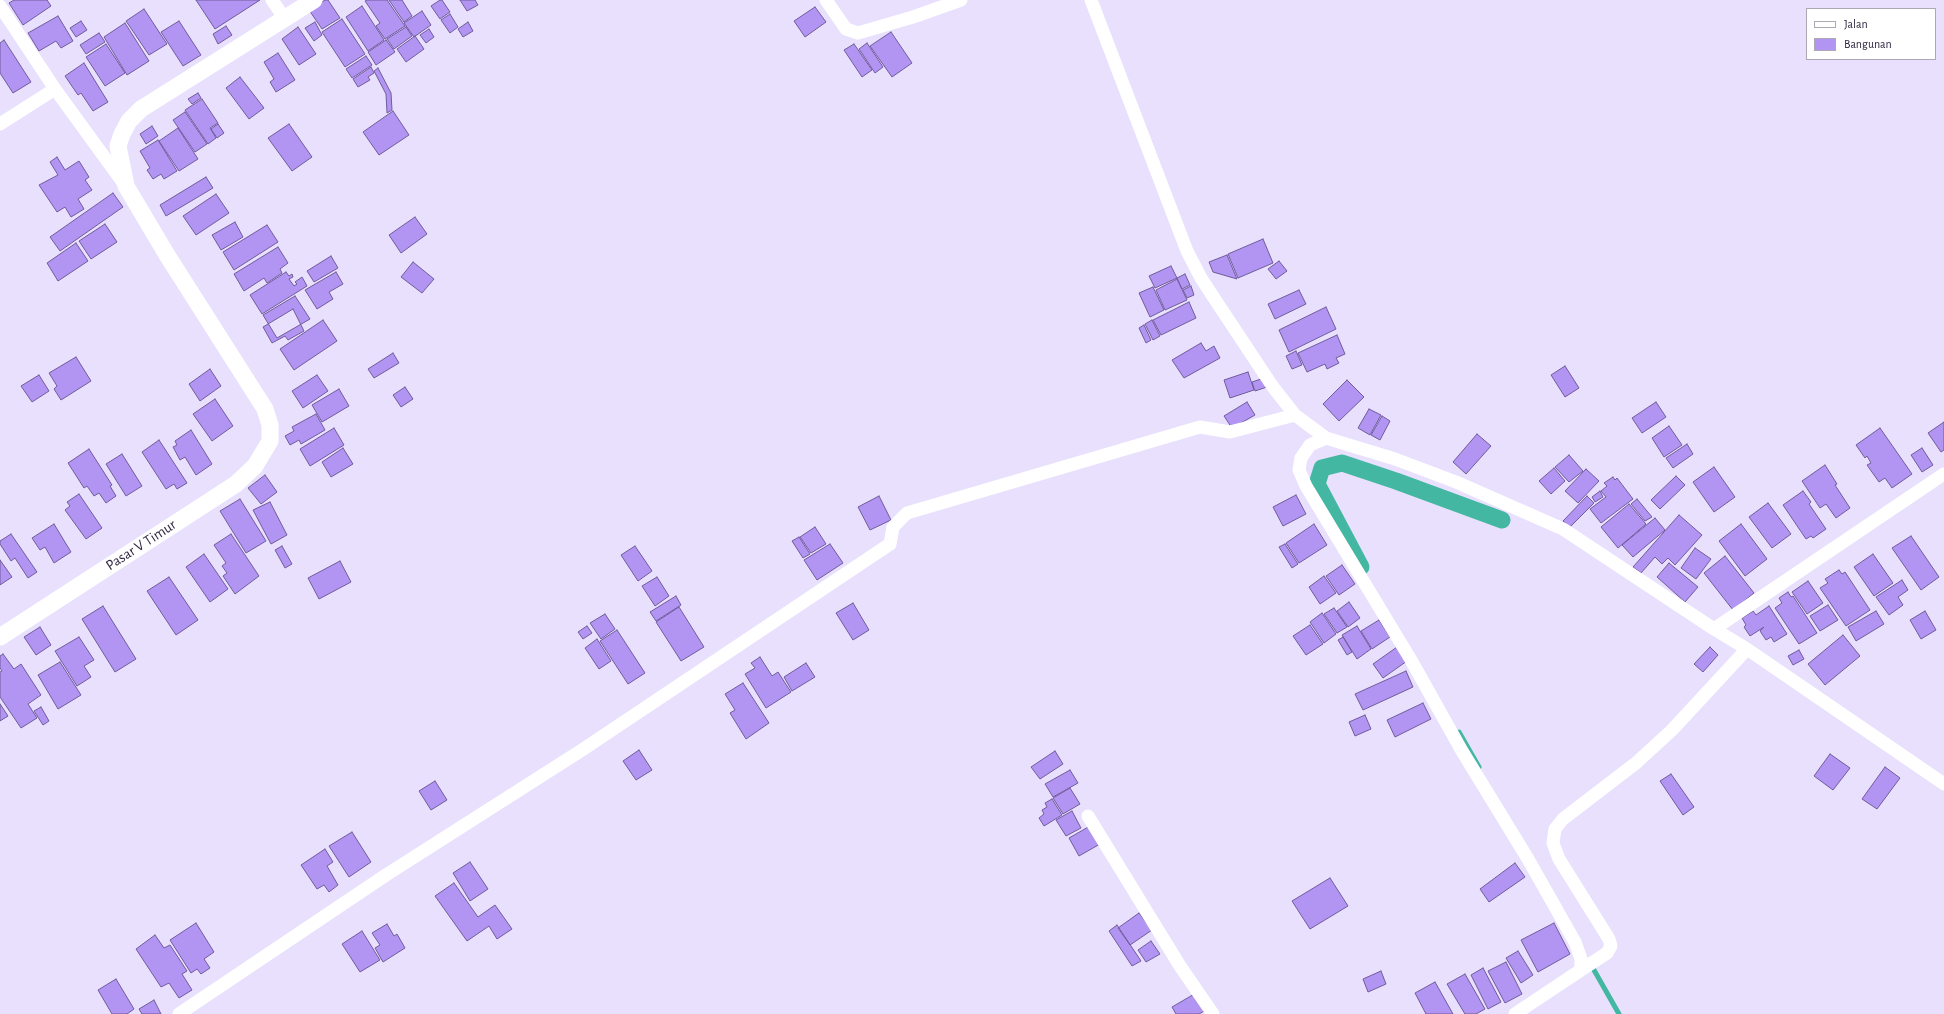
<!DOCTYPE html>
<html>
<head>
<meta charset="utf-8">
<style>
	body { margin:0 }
	#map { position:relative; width:1944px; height:1014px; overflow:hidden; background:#e8e0fd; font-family:"Alegreya Sans",sans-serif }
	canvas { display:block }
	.legend { position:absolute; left:1806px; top:8px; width:130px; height:52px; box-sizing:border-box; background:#fff; border:1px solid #aca9b4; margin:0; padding:5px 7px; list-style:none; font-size:12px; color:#302743 }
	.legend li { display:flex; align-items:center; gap:8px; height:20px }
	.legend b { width:20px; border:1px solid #aca9b4 }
</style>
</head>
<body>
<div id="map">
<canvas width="1944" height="1014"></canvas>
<ul class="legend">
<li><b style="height:5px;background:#fff"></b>Jalan</li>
<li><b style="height:11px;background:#b294f2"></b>Bangunan</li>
</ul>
</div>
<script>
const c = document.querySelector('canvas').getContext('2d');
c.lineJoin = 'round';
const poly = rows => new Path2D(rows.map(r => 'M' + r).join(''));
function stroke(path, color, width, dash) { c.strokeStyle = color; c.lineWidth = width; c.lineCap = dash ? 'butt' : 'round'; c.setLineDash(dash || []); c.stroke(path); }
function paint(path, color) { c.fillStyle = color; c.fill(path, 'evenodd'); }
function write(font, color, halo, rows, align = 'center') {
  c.font = font + ' "Alegreya Sans",sans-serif'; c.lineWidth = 3; c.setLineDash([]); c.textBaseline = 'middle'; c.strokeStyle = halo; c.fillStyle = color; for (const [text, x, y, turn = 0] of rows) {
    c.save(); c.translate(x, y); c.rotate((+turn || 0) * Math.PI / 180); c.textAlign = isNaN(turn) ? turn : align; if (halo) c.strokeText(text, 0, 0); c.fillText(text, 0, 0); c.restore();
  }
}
const stream = poly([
	[1459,732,1479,767],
	[1590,963,1619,1014]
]);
const canal = poly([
	[1361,567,1317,484,1322,468,1342,463,1396,481,1502,520]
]);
const building = poly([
	[14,0,47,0,51,6,23,25,9,3,14,0],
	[196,0,260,0,215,29,196,0],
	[325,0,328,0,340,18,322,29,309,10,325,0],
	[367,0,387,0,405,26,385,39,376,26,380,23,365,1,367,0],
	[389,0,402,0,412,16,404,22,389,0],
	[440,0,442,0,450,12,440,19,431,6,440,0],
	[460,0,475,0,478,5,467,11,460,0],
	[362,6,384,40,368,51,346,17,362,6],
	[815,7,826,22,805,37,794,21,815,7],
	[144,9,167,44,149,55,126,21,144,9],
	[422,11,431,25,414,37,404,23,422,11],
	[450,14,458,27,450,33,441,20,450,14],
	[58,16,73,41,61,48,56,41,39,51,28,33,58,16],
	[342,19,365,54,345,67,322,32,342,19],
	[81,21,87,30,76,37,70,28,81,21],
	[179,21,201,55,183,66,161,32,179,21],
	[315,22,322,35,314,41,305,28,315,22],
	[468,22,473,31,463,37,458,29,468,22],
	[125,23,149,61,127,75,104,37,125,23],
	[226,26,232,35,218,44,213,34,226,26],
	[298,27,316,54,299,65,282,39,298,27],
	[406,27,412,36,394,49,387,39,406,27],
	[429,29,434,37,426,43,420,35,429,29],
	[891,32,912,63,892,77,870,46,891,32],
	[99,33,105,42,86,54,80,45,99,33],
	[415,36,424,49,406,62,397,49,415,36],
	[4,40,31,82,13,93,0,73,0,43,4,40],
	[386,40,395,52,376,65,368,52,386,40],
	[867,43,883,67,875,73,859,49,867,43],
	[106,44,125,73,105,86,86,57,106,44],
	[854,44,872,70,862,77,844,50,854,44],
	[278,53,295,80,276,92,270,82,274,79,264,62,278,53],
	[366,56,372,65,352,78,346,69,366,56],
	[84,63,108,102,93,111,81,93,78,95,65,76,84,63],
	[371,67,374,73,368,77,370,80,358,87,353,79,371,67],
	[378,68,391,93,392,110,387,113,386,94,374,71,378,68],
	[240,77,264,108,249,119,226,88,240,77],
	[198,93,201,98,192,104,188,99,198,93],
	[202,99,218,123,210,128,216,138,208,144,185,110,202,99],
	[393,111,409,135,379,155,363,132,393,111],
	[185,112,207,144,195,152,173,120,185,112],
	[218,124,224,133,217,138,211,129,218,124],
	[289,124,312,157,292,171,268,138,289,124],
	[152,126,158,136,146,144,140,134,152,126],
	[178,128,198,159,179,171,159,141,178,128],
	[158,140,177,171,164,179,161,174,153,179,147,170,150,168,140,151,158,140],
	[57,157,65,170,79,161,89,177,85,180,92,190,78,199,84,209,71,217,65,207,57,212,39,185,58,175,50,162,57,157],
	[206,177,213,188,166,216,160,205,206,177],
	[113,193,123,207,60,251,50,237,113,193],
	[216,194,229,213,196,235,183,216,216,194],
	[415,217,427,234,401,253,389,235,415,217],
	[235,222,243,237,221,250,212,235,235,222],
	[105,224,117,242,91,259,79,241,105,224],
	[267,225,278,242,234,270,223,252,267,225],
	[1263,239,1273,263,1238,278,1228,254,1263,239],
	[76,243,88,261,58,281,47,263,76,243],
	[278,247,288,263,280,269,282,273,267,283,264,278,244,291,234,274,278,247],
	[1227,255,1237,279,1213,272,1209,262,1227,255],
	[331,256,338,268,314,282,307,271,331,256],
	[1279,261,1287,271,1276,279,1268,269,1279,261],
	[413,262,434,279,422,293,401,277,413,262],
	[1171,266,1177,278,1155,288,1149,276,1171,266],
	[286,272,289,276,292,274,293,277,289,279,294,286,297,284,295,282,302,277,307,286,262,314,250,295,286,272],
	[336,272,343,284,329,292,333,299,317,309,305,290,336,272],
	[1185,274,1190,285,1182,289,1177,278,1185,274],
	[1177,279,1187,300,1165,310,1156,290,1177,279],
	[1191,286,1194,295,1187,298,1183,290,1191,286],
	[1153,287,1164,310,1150,317,1139,293,1153,287],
	[1299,290,1306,304,1275,319,1268,304,1299,290],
	[295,296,310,319,277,338,263,315,295,296],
	[1189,302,1196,318,1161,335,1153,320,1189,302],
	[1326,307,1336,329,1289,352,1279,330,1326,307],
	[293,309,304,331,288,340,285,336,272,343,263,327,293,309],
	[323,320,337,341,294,370,280,349,323,320],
	[1152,320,1160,336,1153,340,1145,324,1152,320],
	[1144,325,1151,340,1146,343,1139,328,1144,325],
	[1337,335,1345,354,1336,358,1339,363,1327,369,1325,364,1307,372,1298,353,1337,335],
	[1201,343,1206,351,1214,346,1220,358,1184,378,1172,360,1201,343],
	[1296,351,1302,365,1292,369,1286,356,1296,351],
	[393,353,399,363,374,378,368,369,393,353],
	[76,357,91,381,61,400,54,389,57,386,49,373,76,357],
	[1565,366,1579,388,1565,397,1551,375,1565,366],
	[210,369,221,386,200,401,189,384,210,369],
	[1248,372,1254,390,1230,398,1224,380,1248,372],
	[39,375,49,391,32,402,21,386,39,375],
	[317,375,328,391,303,408,292,391,317,375],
	[1264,378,1267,387,1255,391,1252,382,1264,378],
	[1347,380,1364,397,1339,421,1323,404,1347,380],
	[405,387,413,399,401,407,393,395,405,387],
	[339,389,349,406,322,422,312,405,339,389],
	[215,399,233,426,212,441,193,414,215,399],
	[1247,402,1255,415,1232,428,1224,416,1247,402],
	[1656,402,1666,417,1642,433,1632,418,1656,402],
	[1369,409,1381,415,1370,435,1358,428,1369,409],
	[316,414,325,430,301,444,299,440,290,445,285,436,294,431,292,427,316,414],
	[1382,416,1390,421,1380,440,1371,435,1382,416],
	[1944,422,1944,450,1941,452,1928,433,1944,422],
	[1669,426,1682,445,1664,457,1652,438,1669,426],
	[334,428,344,445,310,466,300,449,334,428],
	[1880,428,1912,474,1892,488,1885,478,1879,482,1867,465,1871,463,1867,456,1865,458,1856,445,1880,428],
	[191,430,212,464,196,475,185,457,180,460,173,447,177,445,175,441,191,430],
	[1477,434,1491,446,1466,474,1453,462,1477,434],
	[159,440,187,483,177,489,174,484,166,489,142,452,159,440],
	[1687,444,1693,454,1673,468,1666,458,1687,444],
	[343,448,353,464,331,477,322,462,343,448],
	[1922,448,1933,465,1922,472,1911,455,1922,448],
	[89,449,112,485,110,486,116,496,106,503,99,493,94,496,87,486,84,488,68,463,89,449],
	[122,454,142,486,126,496,106,464,122,454],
	[1569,455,1583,471,1569,482,1555,467,1569,455],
	[1825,465,1837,484,1835,485,1850,508,1836,518,1826,504,1820,508,1802,481,1825,465],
	[1714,467,1735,497,1714,512,1693,482,1714,467],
	[1554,468,1565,481,1551,494,1539,481,1554,468],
	[1586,469,1599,481,1578,503,1565,491,1586,469],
	[265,475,277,492,261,504,248,488,265,475],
	[1676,476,1685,485,1660,509,1651,500,1676,476],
	[1613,477,1615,480,1617,478,1633,499,1601,523,1590,509,1606,497,1601,491,1607,486,1604,483,1613,477],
	[1600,491,1603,497,1595,502,1592,497,1600,491],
	[1803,491,1811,502,1809,504,1826,529,1813,538,1811,536,1806,539,1783,505,1803,491],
	[79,494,102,528,86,539,65,510,70,506,67,502,79,494],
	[1296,495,1306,514,1283,526,1273,507,1296,495],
	[879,496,891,520,870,530,858,507,879,496],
	[1587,496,1594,503,1570,527,1563,521,1587,496],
	[240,499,266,541,246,553,220,511,240,499],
	[1637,499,1652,517,1645,521,1631,504,1637,499],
	[270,502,287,535,271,544,253,510,270,502],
	[1768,503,1791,534,1772,548,1749,517,1768,503],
	[1629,504,1646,524,1618,548,1601,527,1629,504],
	[1679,515,1702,535,1675,565,1668,558,1662,564,1655,557,1641,573,1633,567,1679,515],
	[1655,518,1665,530,1633,557,1622,545,1655,518],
	[54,524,71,552,54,563,45,547,40,550,32,538,54,524],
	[1314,524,1327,545,1299,563,1286,543,1314,524],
	[1741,524,1767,559,1745,576,1719,541,1741,524],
	[815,527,826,544,811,553,800,537,815,527],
	[11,534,37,572,28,578,15,558,11,561,0,544,0,541,11,534],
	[231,534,259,576,235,594,223,576,227,573,222,566,226,563,214,545,231,534],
	[1911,536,1939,577,1921,590,1892,548,1911,536],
	[799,537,810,554,803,558,792,541,799,537],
	[830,544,843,563,817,580,804,560,830,544],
	[1285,544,1298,564,1292,568,1279,547,1285,544],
	[282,546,292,564,285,568,275,550,282,546],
	[635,546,652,571,638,581,621,555,635,546],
	[1695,548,1711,559,1696,579,1681,568,1695,548],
	[204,554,228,589,210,602,186,567,204,554],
	[1873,554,1893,583,1874,596,1854,567,1873,554],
	[1725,556,1754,593,1733,610,1704,573,1725,556],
	[0,560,12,577,0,585,0,560],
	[340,561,351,582,319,599,308,578,340,561],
	[1669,563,1698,587,1685,602,1657,577,1669,563],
	[1342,565,1355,584,1339,595,1326,576,1342,565],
	[1839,570,1842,574,1845,572,1870,610,1846,626,1820,588,1828,583,1825,579,1839,570],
	[1324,576,1336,593,1320,604,1309,587,1324,576],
	[169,577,198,620,176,635,147,591,169,577],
	[657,577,669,596,655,606,642,586,657,577],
	[1902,580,1908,590,1898,597,1903,605,1889,615,1876,597,1902,580],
	[1808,581,1823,603,1807,614,1792,592,1808,581],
	[1788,592,1791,597,1793,596,1817,633,1799,644,1775,608,1782,603,1779,598,1788,592],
	[676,596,681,605,656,621,650,612,676,596],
	[1349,602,1360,618,1348,627,1337,611,1349,602],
	[853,603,869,630,853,640,836,613,853,603],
	[1828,605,1838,620,1820,631,1810,616,1828,605],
	[103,606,136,659,115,672,82,619,103,606],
	[1769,606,1787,634,1774,642,1771,637,1766,640,1760,631,1764,627,1750,636,1744,627,1746,625,1742,618,1753,611,1756,615,1769,606],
	[679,607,704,647,681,661,656,622,679,607],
	[1334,608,1347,627,1337,633,1324,614,1334,608],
	[1876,611,1884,624,1856,641,1848,627,1876,611],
	[1925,611,1936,630,1921,639,1910,620,1925,611],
	[1322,613,1336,634,1324,643,1310,622,1322,613],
	[605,614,615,629,601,639,590,623,605,614],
	[1379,620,1390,637,1372,649,1361,631,1379,620],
	[1310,625,1323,644,1306,655,1293,636,1310,625],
	[587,626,592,633,583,639,578,632,587,626],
	[1357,626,1371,649,1357,659,1342,635,1357,626],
	[40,627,51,645,36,655,24,637,40,627],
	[617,630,645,673,628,684,600,641,617,630],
	[1843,635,1860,656,1825,685,1808,664,1843,635],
	[79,637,94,660,84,666,91,677,77,686,55,651,79,637],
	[1343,637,1352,652,1347,655,1338,640,1343,637],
	[597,639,611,661,599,669,585,648,597,639],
	[1397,647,1407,661,1383,678,1373,664,1397,647],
	[1710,647,1718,655,1703,672,1694,664,1710,647],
	[1799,650,1804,659,1793,665,1788,656,1799,650],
	[3,654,14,669,21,664,41,695,28,704,37,718,21,728,0,697,0,672,2,671,0,668,0,656,3,654],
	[760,657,772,676,778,672,791,692,766,708,745,674,755,668,751,663,760,657],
	[60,662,81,695,58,709,38,675,60,662],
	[806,663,815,677,792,691,784,677,806,663],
	[1406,671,1413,687,1363,710,1355,694,1406,671],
	[743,683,769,723,746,739,730,713,735,710,725,694,743,683],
	[1423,703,1431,719,1395,737,1387,720,1423,703],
	[0,704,8,716,0,721,0,704],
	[41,707,49,721,43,725,34,711,41,707],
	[1365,715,1371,729,1355,736,1349,722,1365,715],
	[639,750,652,770,636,780,623,761,639,750],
	[1055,751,1063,764,1040,779,1031,767,1055,751],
	[1830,754,1850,768,1833,790,1814,776,1830,754],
	[1885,767,1900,778,1877,809,1862,799,1885,767],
	[1070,770,1078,783,1053,797,1045,784,1070,770],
	[1671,774,1694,807,1683,815,1660,781,1671,774],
	[435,781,447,800,431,810,419,791,435,781],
	[1070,788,1080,804,1063,814,1053,798,1070,788],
	[1052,799,1062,815,1044,826,1039,818,1044,814,1042,810,1047,807,1045,803,1052,799],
	[1072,811,1081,828,1066,836,1056,820,1072,811],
	[1090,826,1100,844,1079,856,1069,838,1090,826],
	[352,832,371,862,349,877,329,846,352,832],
	[325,849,333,862,327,866,338,885,329,892,324,885,317,889,301,865,325,849],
	[470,862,488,889,470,901,453,873,470,862],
	[1515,863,1525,877,1489,902,1480,889,1515,863],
	[1330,878,1348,906,1310,929,1292,901,1330,878],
	[454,883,478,917,495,905,512,929,497,939,489,926,467,941,435,896,454,883],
	[1139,913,1152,930,1130,945,1118,928,1139,913],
	[196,923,214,952,204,959,210,968,201,974,197,969,191,973,170,940,196,923],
	[1554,923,1570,954,1538,972,1521,940,1554,923],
	[387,924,394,936,397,934,405,948,383,962,375,948,380,945,372,933,387,924],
	[1117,925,1141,961,1132,966,1109,931,1117,925],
	[362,931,380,960,360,972,342,944,362,931],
	[155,935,164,948,170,945,187,971,182,974,192,990,179,998,169,983,161,987,136,949,155,935],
	[1151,941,1160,954,1146,962,1138,950,1151,941],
	[1518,951,1533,975,1521,983,1506,958,1518,951],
	[1506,962,1522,994,1505,1003,1488,971,1506,962],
	[1483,968,1501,1002,1488,1009,1471,975,1483,968],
	[1381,971,1386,984,1368,992,1363,979,1381,971],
	[1465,974,1485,1009,1476,1014,1465,1014,1447,984,1465,974],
	[116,979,134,1009,127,1014,112,1014,98,990,116,979],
	[1435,982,1453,1014,1426,1014,1415,993,1435,982],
	[1196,993,1206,1010,1199,1014,1176,1014,1172,1007,1196,993],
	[154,1000,161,1014,142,1014,139,1009,154,1000]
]);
const minor = poly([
	[272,0,285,19],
	[826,0,846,29,858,33,913,17,961,0],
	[1091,0,1187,251,1201,278,1214,298,1273,387,1295,415,1326,438,1395,459,1456,482,1563,529,1714,629,1747,649,1944,784],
	[0,6,55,89,124,184],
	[0,124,55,89],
	[1326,438,1310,445,1301,458,1299,470,1306,486,1411,660,1462,751,1528,859,1575,942,1581,959,1581,970,1515,1014],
	[1714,629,1944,474],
	[1088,816,1180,966,1213,1014],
	[1581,970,1607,953,1611,946,1609,939,1559,859,1553,843,1555,829,1563,819,1636,763,1672,730,1747,649],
	[179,1014,386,875,582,750,890,544,893,527,907,513,1200,427,1230,432,1295,415]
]);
const tertiary = poly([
	[0,637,236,484,255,466,270,441,270,425,265,409,167,255,126,186,118,146,122,134,129,121,141,109,314,0]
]);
const streetNames = [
	["Pasar V Timur",141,545,-33]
];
stroke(stream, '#43b7a1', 5);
stroke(canal, '#43b7a1', 17);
paint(building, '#b294f2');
stroke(building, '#705c9c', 1);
stroke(minor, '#fff', 13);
stroke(tertiary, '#fff', 17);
write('15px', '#302743', '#fff', streetNames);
</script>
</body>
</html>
